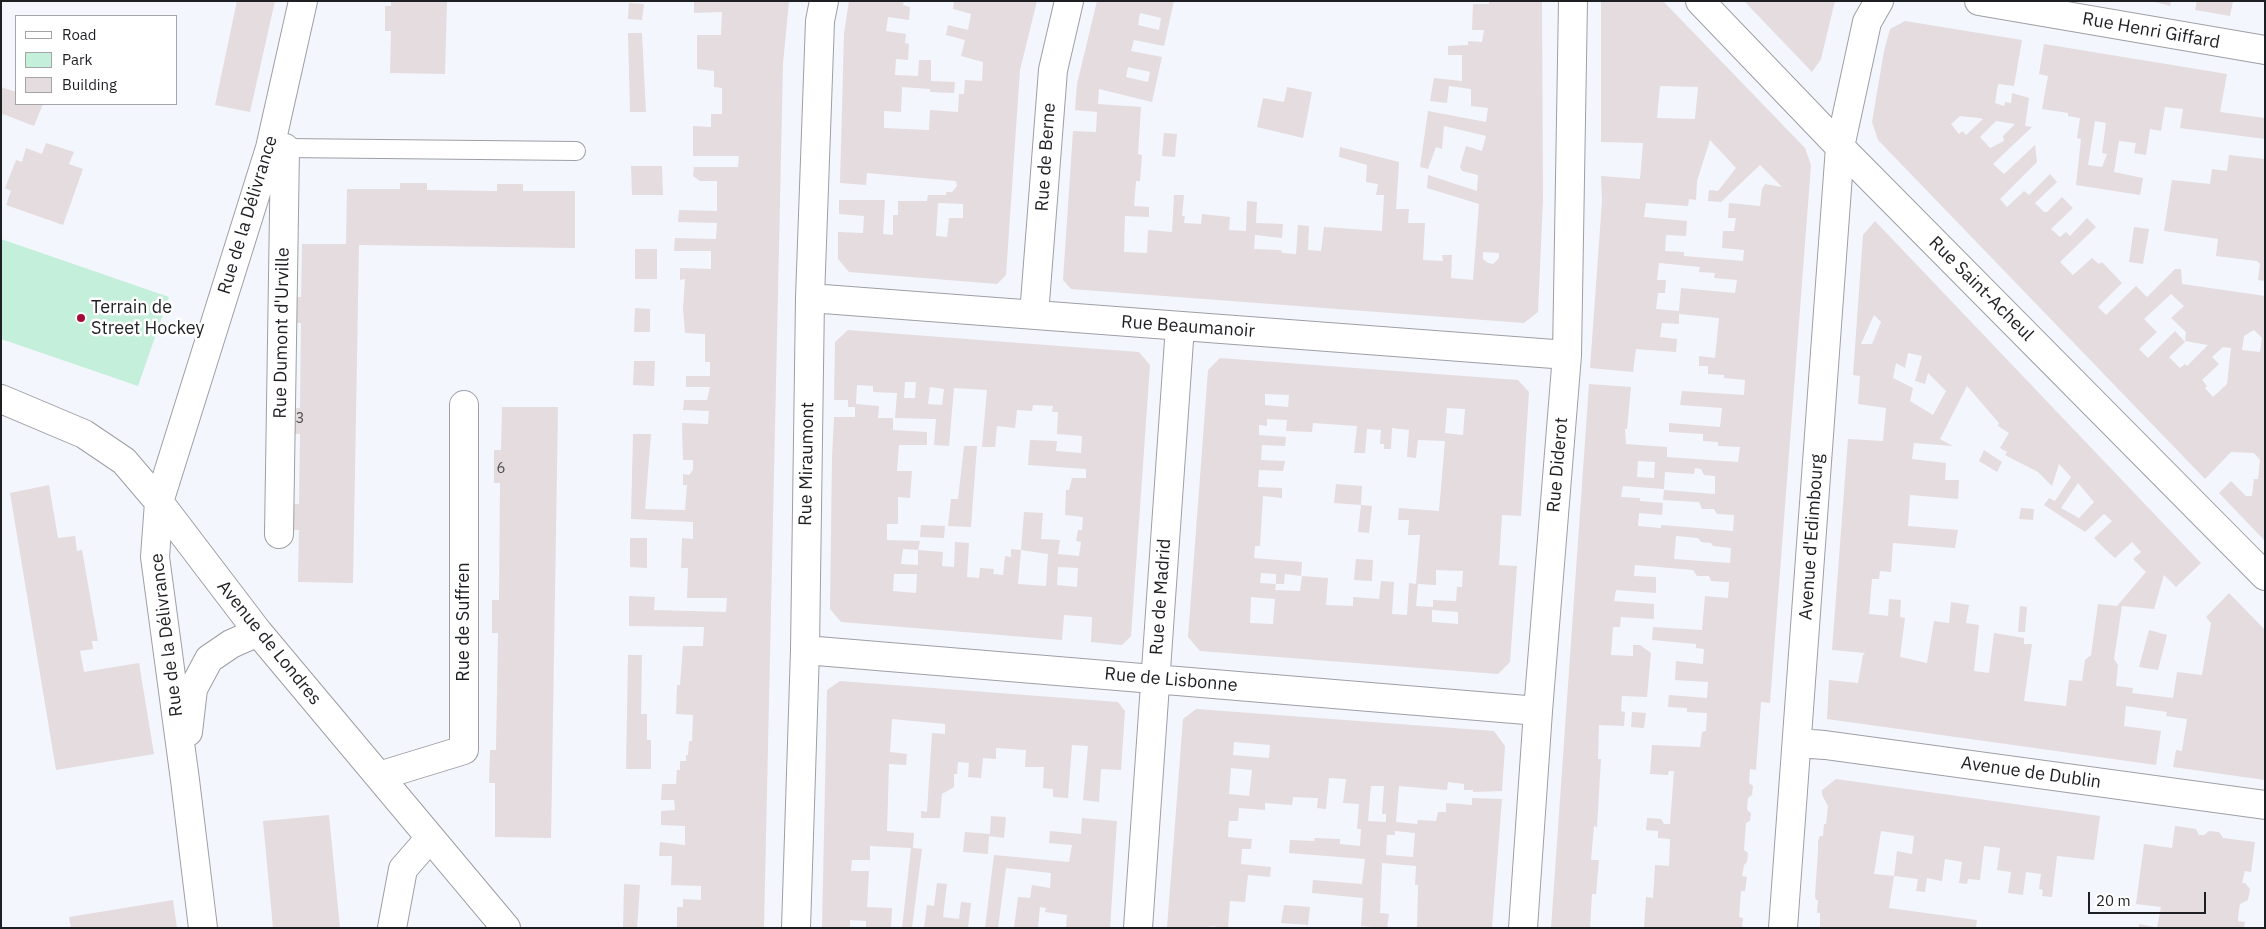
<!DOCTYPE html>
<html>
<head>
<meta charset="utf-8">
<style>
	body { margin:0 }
	#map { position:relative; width:2266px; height:929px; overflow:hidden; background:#f4f6fd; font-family:"IBM Plex Sans",sans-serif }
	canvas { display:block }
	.frame { position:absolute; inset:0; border:2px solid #1e1f22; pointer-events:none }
	.legend { position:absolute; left:15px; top:15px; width:162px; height:90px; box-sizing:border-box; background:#fff; border:1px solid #a5a5a7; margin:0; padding:6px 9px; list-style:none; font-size:15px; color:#1e1f22 }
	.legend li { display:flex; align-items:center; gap:10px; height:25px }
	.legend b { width:25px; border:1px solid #a5a5a7 }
	.scale { position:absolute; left:2088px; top:892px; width:118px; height:22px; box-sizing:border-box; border:2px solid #1e1f22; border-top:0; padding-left:6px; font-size:15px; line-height:18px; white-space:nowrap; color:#1e1f22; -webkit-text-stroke:4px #fff; paint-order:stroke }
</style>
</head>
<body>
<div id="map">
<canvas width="2266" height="929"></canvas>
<div class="frame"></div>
<ul class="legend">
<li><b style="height:6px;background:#fff"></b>Road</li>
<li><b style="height:14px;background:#c4efda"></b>Park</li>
<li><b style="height:14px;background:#e4dcde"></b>Building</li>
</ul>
<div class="scale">20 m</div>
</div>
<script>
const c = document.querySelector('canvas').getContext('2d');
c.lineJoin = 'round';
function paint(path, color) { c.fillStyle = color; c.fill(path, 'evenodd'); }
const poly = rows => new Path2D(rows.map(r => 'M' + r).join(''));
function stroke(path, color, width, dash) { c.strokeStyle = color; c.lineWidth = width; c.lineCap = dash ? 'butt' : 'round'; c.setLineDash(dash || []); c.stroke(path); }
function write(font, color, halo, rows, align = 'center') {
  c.font = font + ' "IBM Plex Sans",sans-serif'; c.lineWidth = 5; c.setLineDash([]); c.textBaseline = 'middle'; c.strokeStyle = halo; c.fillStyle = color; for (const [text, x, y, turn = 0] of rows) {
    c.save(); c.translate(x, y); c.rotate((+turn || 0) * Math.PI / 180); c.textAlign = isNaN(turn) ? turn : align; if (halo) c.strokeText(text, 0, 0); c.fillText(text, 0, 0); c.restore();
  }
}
const green = poly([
	[1,239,169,297,138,386,1,339]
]);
const building = poly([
	[237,1,275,1,250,112,215,105],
	[391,1,447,1,445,74,390,73,391,31,385,31,385,6,391,6],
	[694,1,789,1,783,64,764,928,677,928,677,907,683,907,683,899,701,900,701,886,671,885,672,856,659,856,660,842,685,845,685,826,661,825,661,811,675,810,674,800,661,800,662,784,676,784,677,770,680,770,680,761,686,761,686,755,688,755,689,741,692,741,693,715,676,714,677,685,680,685,683,646,703,646,704,627,629,626,629,596,655,597,654,610,726,612,727,598,687,598,688,568,681,568,682,538,693,539,693,522,631,519,633,434,651,434,645,509,685,510,687,485,683,485,683,474,689,475,693,470,693,460,683,460,682,423,708,424,709,411,683,410,684,400,707,400,710,387,686,387,686,376,710,376,710,362,705,362,705,334,685,333,683,309,685,279,680,280,680,268,711,269,711,251,674,251,675,238,716,239,717,223,678,222,679,210,717,211,717,181,700,181,693,176,694,167,738,167,739,156,693,156,693,126,711,127,711,114,722,114,722,88,714,87,714,71,697,69,697,35,721,35,722,12,694,13],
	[849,1,904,1,903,5,910,7,909,20,888,17,886,31,906,34,905,43,909,44,908,60,896,59,895,75,918,76,919,60,931,60,931,81,955,82,954,93,930,92,930,89,902,87,901,112,884,111,884,128,929,130,930,110,958,112,959,94,964,94,965,80,982,81,983,62,961,56,965,40,946,35,948,25,968,30,971,14,953,9,954,1,1037,1,1020,70,1006,275,997,284,849,272,838,259,838,232,863,233,864,216,839,214,839,200,885,200,883,234,893,235,893,215,898,215,898,201,927,201,928,195,946,195,946,192,952,192,957,186,956,181,867,173,866,185,840,183,844,33],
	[938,203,963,204,963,218,949,218,947,237,936,236],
	[1097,1,1174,1,1164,46,1134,40,1131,51,1162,57,1152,102,1099,89,1098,104,1141,107,1138,154,1142,155,1140,181,1136,181,1134,206,1149,207,1149,217,1125,216,1124,252,1147,253,1148,230,1172,232,1174,195,1184,195,1182,216,1185,216,1184,223,1201,224,1202,214,1230,217,1229,230,1246,231,1247,201,1257,202,1256,223,1283,224,1282,238,1255,235,1254,249,1281,250,1282,253,1296,254,1298,225,1309,226,1308,250,1321,251,1324,227,1382,231,1384,195,1376,195,1378,184,1366,182,1367,165,1339,157,1340,147,1399,162,1396,209,1409,209,1408,223,1425,223,1423,260,1443,261,1442,255,1452,255,1451,278,1473,280,1479,204,1427,188,1428,175,1477,191,1478,175,1462,171,1460,167,1466,146,1482,151,1486,136,1444,126,1442,149,1436,147,1428,169,1420,167,1428,111,1486,122,1488,108,1471,106,1471,89,1449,86,1447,103,1430,101,1434,78,1462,81,1462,55,1448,55,1448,46,1468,45,1468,41,1482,42,1484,30,1472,30,1473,4,1489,4,1489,1,1542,1,1543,200,1538,312,1524,323,1071,289,1063,280,1073,131,1096,132,1097,112,1075,110,1077,84],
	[1140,13,1161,18,1159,30,1138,25],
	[1128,67,1150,72,1148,82,1126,77],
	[1483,252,1499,253,1499,258,1493,264,1488,263,1483,259],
	[1601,1,1663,1,1805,148,1811,165,1770,703,1761,702,1756,770,1750,769,1749,783,1753,786,1752,795,1748,798,1747,810,1751,813,1750,821,1746,823,1744,850,1748,853,1747,862,1744,865,1742,876,1747,877,1745,891,1741,891,1739,917,1743,918,1742,928,1644,928,1646,897,1653,898,1655,865,1669,866,1670,839,1658,838,1658,831,1646,830,1647,818,1661,819,1664,824,1670,824,1674,771,1669,771,1668,775,1650,774,1652,745,1700,747,1702,732,1706,731,1707,713,1687,712,1687,708,1668,707,1669,695,1707,698,1708,682,1675,680,1676,661,1703,664,1704,649,1696,648,1696,644,1652,640,1653,627,1702,630,1705,596,1728,598,1729,582,1711,581,1709,576,1697,576,1693,570,1635,565,1634,576,1656,577,1656,593,1616,590,1614,601,1654,604,1654,619,1621,617,1620,627,1613,627,1611,655,1633,656,1633,645,1640,645,1651,653,1647,697,1622,696,1621,711,1625,712,1624,726,1599,725,1598,759,1601,759,1597,827,1594,826,1591,860,1599,860,1596,894,1592,894,1590,928,1551,928,1589,384,1631,387,1627,429,1625,429,1626,444,1667,447,1667,457,1738,462,1740,447,1718,446,1718,442,1703,441,1703,434,1669,432,1669,423,1720,427,1722,408,1680,405,1682,391,1744,395,1745,380,1724,378,1724,375,1708,374,1708,366,1699,366,1699,356,1715,358,1719,318,1679,314,1679,324,1662,323,1660,337,1677,339,1676,352,1636,349,1633,372,1590,368,1602,201,1601,176,1640,179,1643,143,1601,142],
	[1660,86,1698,87,1695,119,1657,118],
	[1710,140,1736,168,1718,191,1709,190,1708,201,1721,202,1760,165,1782,187,1765,184,1762,189,1760,206,1729,203,1728,218,1736,218,1734,231,1723,231,1722,248,1744,250,1743,261,1684,256,1684,252,1665,251,1666,235,1686,236,1687,221,1644,217,1646,203,1688,206,1689,199,1696,200,1697,181],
	[1659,263,1700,267,1699,272,1715,273,1714,278,1737,280,1735,293,1681,288,1679,311,1656,309,1658,293,1665,293,1666,280,1657,280],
	[1638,461,1655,462,1654,478,1637,477],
	[1695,468,1701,469,1704,475,1715,476,1715,494,1664,490,1663,500,1699,502,1702,509,1714,509,1717,514,1734,515,1733,531,1661,525,1661,528,1638,526,1639,513,1662,515,1663,503,1640,501,1640,498,1621,497,1623,486,1664,489,1665,472,1694,474],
	[1676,536,1698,538,1701,542,1711,543,1713,546,1731,548,1730,563,1674,559],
	[1744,1,1835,1,1821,59,1812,72],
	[2151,1,2171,1,2170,6],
	[2197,1,2233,1,2230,16,2195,10],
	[629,3,644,4,642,20,628,19],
	[1905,21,2022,40,2014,86,1998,84,1995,103,2004,106,2005,102,2011,103,2012,93,2029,98,2025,126,2032,127,1993,164,2004,174,2035,145,2037,162,2000,199,2007,207,2024,191,2029,195,2050,174,2057,182,2035,203,2044,212,2047,212,2062,197,2073,208,2051,229,2060,237,2066,232,2070,236,2087,218,2096,227,2060,262,2073,275,2092,258,2099,264,2102,262,2122,283,2098,307,2106,315,2136,286,2147,297,2175,269,2181,269,2182,284,2265,296,2265,541,2219,493,2231,481,2246,496,2252,496,2254,479,2258,479,2260,460,2254,453,2231,452,2205,479,1878,140,1872,122,1884,51,1890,29],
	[1960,116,1979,118,1983,119,1966,135,1963,131,1959,134,1951,124],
	[1996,121,2015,124,2003,136,2004,141,1990,148,1980,137],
	[2171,294,2184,306,2171,318,2186,332,2185,341,2208,345,2187,366,2185,364,2180,368,2169,357,2185,342,2175,331,2148,358,2139,349,2157,332,2144,319],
	[2254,330,2262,338,2260,352,2242,350,2244,336],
	[2223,347,2231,348,2227,384,2213,397,2205,388,2207,386,2202,380,2219,364,2212,357],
	[628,33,642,33,646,112,630,112],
	[2044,44,2227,74,2220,112,2265,118,2265,139,2180,128,2183,109,2165,107,2161,131,2150,129,2146,155,2134,153,2136,143,2119,141,2114,172,2143,178,2140,195,2076,185,2081,139,2077,138,2080,118,2068,116,2068,113,2042,109,2048,76,2039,74],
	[2095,121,2106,123,2102,153,2107,154,2102,167,2088,165],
	[1,87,16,92,16,104,43,104,34,126,3,114,1,119],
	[1287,87,1312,92,1303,138,1257,127,1263,98,1284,102],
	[1164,133,1177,134,1175,157,1162,156],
	[46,143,74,152,69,164,83,169,63,225,6,205,11,191,5,188,16,160,22,162,26,148,42,154],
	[2229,155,2265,159,2265,281,2258,280,2260,264,2257,261,2216,256,2218,239,2164,231,2172,180,2210,184,2212,169,2227,171],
	[631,166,662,166,663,195,632,195],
	[400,183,427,183,427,190,497,191,497,184,523,184,523,191,575,191,575,248,359,245,353,583,298,582,299,530,292,530,292,504,299,504,300,434,293,434,293,408,300,408,301,323,295,323,295,297,301,297,302,244,346,244,347,189,400,189],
	[1875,221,2201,563,2176,587,2164,575,2154,609,2122,606,2114,659,2118,665,2116,686,2133,688,2132,693,2173,698,2177,672,2202,675,2211,623,2206,617,2229,593,2265,630,2265,780,2173,767,2176,750,2182,751,2187,719,2166,716,2167,712,2126,706,2124,726,2161,731,2156,765,1827,719,1829,680,1858,683,1863,655,1865,653,1832,650,1848,439,1883,441,1886,408,1858,404,1860,376,1853,375,1863,235],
	[1874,315,1881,322,1872,344,1861,344],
	[1908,353,1922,356,1915,381,1925,384,1928,373,1946,391,1933,415,1910,401,1913,388,1893,378,1896,363,1905,368],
	[1967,386,1999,423,1998,426,2009,433,2000,448,2007,452,2005,455,2038,472,2052,486,2059,464,2071,477,2055,501,2049,498,2044,505,2085,532,2104,514,2112,521,2094,538,2107,551,2115,558,2132,542,2141,552,2133,559,2146,572,2117,606,2098,604,2091,655,2085,660,2082,681,2069,680,2066,706,2024,701,2032,644,2024,644,2024,638,1994,633,1989,673,1974,671,1979,625,1966,623,1969,605,1951,602,1949,623,1934,621,1927,663,1900,657,1905,618,1900,617,1901,600,1889,599,1888,616,1869,614,1872,579,1879,579,1880,571,1891,572,1893,543,1955,548,1958,530,1908,526,1910,495,1958,499,1959,480,1945,480,1946,463,1912,459,1914,443,1953,446,1940,439],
	[2078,483,2094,502,2079,518,2061,508],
	[2134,227,2149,229,2143,264,2129,262],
	[635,249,657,249,657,279,635,279],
	[635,308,650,309,650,332,634,332],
	[848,330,1139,352,1150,365,1131,636,1122,645,1091,642,1092,617,1064,615,1062,640,841,622,830,609,832,458,834,417,855,417,855,407,848,407,848,400,834,400,835,342],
	[905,382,916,382,915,398,904,398],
	[857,385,873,386,873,392,897,393,895,418,936,419,934,445,949,446,954,388,987,390,982,447,995,447,997,426,1015,428,1017,410,1032,411,1033,405,1053,406,1052,412,1058,412,1057,434,1082,436,1081,453,1056,451,1057,441,1030,440,1028,465,1086,469,1086,478,1072,478,1069,490,1066,490,1065,515,1083,517,1082,530,1078,530,1076,541,1081,542,1079,556,1058,554,1060,540,1041,539,1043,513,1024,512,1021,550,1048,554,1046,586,1018,584,1021,550,1011,549,1011,557,1005,556,1003,575,993,574,994,569,980,568,979,578,967,577,969,543,955,542,954,567,942,566,943,552,918,550,918,565,901,564,903,549,918,550,920,541,887,540,887,524,898,524,898,497,910,498,912,471,897,471,899,445,927,445,927,432,893,430,893,418,878,418,879,406,856,404],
	[930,387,944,389,942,405,928,404],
	[1058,567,1078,568,1077,587,1057,585],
	[894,574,917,574,916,593,893,591],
	[1220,358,1518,380,1529,392,1521,516,1502,515,1499,565,1517,566,1510,662,1498,674,1200,651,1188,637,1208,370],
	[1265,394,1289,395,1288,407,1265,405],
	[1447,408,1465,409,1463,435,1445,433],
	[1267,419,1287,420,1286,431,1312,432,1313,423,1357,426,1354,453,1365,453,1367,429,1381,430,1380,444,1384,444,1384,449,1391,449,1392,428,1409,430,1407,457,1416,458,1418,440,1445,441,1439,511,1399,508,1398,520,1409,520,1408,535,1420,535,1416,584,1409,583,1407,615,1392,614,1394,582,1381,581,1379,599,1353,597,1353,606,1326,605,1328,578,1302,576,1300,591,1275,590,1276,584,1260,583,1261,573,1276,574,1276,584,1284,584,1285,574,1301,576,1302,562,1254,558,1255,546,1260,546,1263,496,1282,498,1282,488,1258,487,1259,470,1283,471,1285,461,1261,460,1262,445,1285,446,1286,437,1259,435,1259,425,1267,426],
	[1436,570,1463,571,1462,587,1457,587,1456,601,1433,600,1433,607,1416,606,1418,584,1436,585],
	[1251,597,1275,599,1273,624,1250,623],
	[1432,610,1458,612,1458,624,1432,622],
	[634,361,655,361,654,386,633,385],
	[502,407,558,407,551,838,495,837,495,783,489,783,490,750,496,750,498,633,492,633,492,600,499,600,500,483,494,483,494,450,501,450],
	[964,446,977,446,971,527,948,526,951,499,958,499],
	[1984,450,2002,462,1997,472,1979,461],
	[1336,484,1362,486,1361,505,1334,503],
	[49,485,58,538,75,536,77,551,82,550,98,641,92,641,93,649,80,651,84,672,139,663,154,754,56,770,10,493],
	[1361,505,1372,506,1369,533,1358,532],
	[2021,508,2034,509,2033,520,2019,519],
	[921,525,945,526,944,538,920,537],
	[630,538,647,538,647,568,630,567],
	[1356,559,1373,560,1372,581,1354,580],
	[2020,606,2027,607,2025,632,2018,632],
	[2149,630,2167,635,2158,670,2139,667],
	[628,655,642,655,641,714,647,714,647,740,651,740,651,769,626,769],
	[840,681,1118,702,1125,711,1121,770,1101,769,1099,802,1083,800,1088,746,1072,745,1068,798,1053,797,1053,789,1043,788,1044,767,1025,767,1026,750,996,748,996,759,983,758,981,778,968,777,969,763,958,762,957,774,954,774,954,787,942,794,940,818,921,818,921,811,927,812,932,733,945,734,945,724,892,719,890,752,907,754,906,765,889,764,887,831,914,833,913,848,922,849,912,928,902,928,911,848,870,846,870,860,852,860,851,871,869,871,867,907,892,908,891,928,866,928,866,921,850,920,850,928,822,928,827,690],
	[1196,709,1494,731,1505,746,1502,791,1473,792,1473,790,1464,790,1464,784,1448,782,1447,790,1399,786,1396,822,1417,824,1418,820,1436,821,1438,812,1446,812,1446,803,1472,805,1472,798,1502,799,1492,928,1417,928,1418,885,1415,885,1416,866,1382,863,1380,913,1389,914,1387,928,1361,926,1363,898,1312,893,1313,880,1362,884,1365,859,1289,853,1290,840,1314,841,1315,838,1340,839,1340,844,1360,846,1361,829,1357,829,1359,804,1343,803,1346,779,1329,778,1326,809,1317,808,1318,798,1293,797,1292,805,1265,803,1265,810,1239,808,1238,821,1229,821,1228,837,1252,839,1251,849,1242,849,1241,864,1271,867,1270,877,1248,875,1245,902,1230,901,1228,928,1210,926,1210,928,1167,928,1183,719],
	[1234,742,1270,745,1269,758,1233,755],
	[1231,768,1252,770,1249,796,1229,794],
	[1371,786,1384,786,1382,814,1386,814,1386,822,1368,821],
	[1395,831,1415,833,1413,857,1386,855,1387,835,1395,835],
	[1632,712,1646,713,1644,728,1631,727],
	[1836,779,2100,816,2094,860,2057,856,2052,897,2042,896,2043,890,2039,889,2041,874,2026,872,2023,895,2008,893,2011,872,1997,870,2000,848,1984,846,1980,880,1968,879,1967,884,1959,883,1962,862,1945,859,1942,881,1927,878,1925,892,1916,891,1918,879,1894,876,1897,851,1912,854,1914,836,1881,831,1874,874,1894,876,1889,908,1977,920,1976,928,1820,928,1820,913,1817,913,1818,900,1816,900,1815,896,1818,851,1818,841,1820,836,1823,836,1824,824,1826,824,1828,806,1822,795,1822,790],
	[329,815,340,928,273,928,263,821],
	[991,816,1006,817,1004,838,989,836,988,854,963,852,965,832,990,834],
	[1082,818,1117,821,1110,928,1066,928,1067,915,1045,912,1046,908,1040,907,1038,928,1014,928,1018,897,1030,898,1032,885,1050,888,1051,873,1006,868,998,928,985,928,994,855,1069,862,1072,845,1049,843,1050,831,1081,834],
	[2175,826,2196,829,2199,835,2204,835,2209,831,2219,832,2223,838,2255,842,2251,872,2245,871,2242,883,2245,883,2250,889,2248,900,2240,904,2238,917,2238,921,2245,922,2244,928,2157,928,2161,907,2136,904,2144,844,2172,848],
	[937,883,947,884,943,917,959,919,961,902,971,903,968,928,924,928,927,905,934,906],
	[624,884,640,885,637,928,623,928],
	[173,900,177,928,71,928,69,917],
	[1284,905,1310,907,1308,925,1281,923],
	[2139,924,2154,927,2154,928,2139,928]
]);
const service = poly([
	[285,148,576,151]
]);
const minor = poly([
	[1700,1,1840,147,2265,576],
	[1979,1,2265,50],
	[270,148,285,148,279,534],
	[810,298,1567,355],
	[1034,315,1053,70,1069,1],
	[1,399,84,434,124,461,159,502,258,632,506,928],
	[805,650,1538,711],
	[188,732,193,689,209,659,231,644,258,632],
	[1797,743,1825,745,2265,805],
	[379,776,464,750,464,405],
	[203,928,185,780,155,557,159,502,270,148,303,1],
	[392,928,403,869,430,838],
	[796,928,805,650,810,298,820,21,824,1],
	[1138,928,1180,326],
	[1523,928,1538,711,1567,355,1573,1],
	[1783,928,1840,147,1867,22,1879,1]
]);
const markers = [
	[81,318,5,"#a60b38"]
];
const numberNames = [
	["3",300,419],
	["6",501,469]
];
const streetNames = [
	["Rue Henri Giffard",2151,31,10],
	["Rue de Berne",1046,157,-86],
	["Rue de la Délivrance",248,215,-73],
	["Rue Saint-Acheul",1981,289,45],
	["Rue Beaumanoir",1188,327,4],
	["Rue Dumont d'Urville",282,333,-89],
	["Rue Miraumont",807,464,-89],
	["Rue Diderot",1558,465,-85],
	["Avenue d'Edimbourg",1812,537,-86],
	["Rue de Madrid",1161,597,-86],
	["Rue de Suffren",464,622,-90],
	["Rue de la Délivrance",167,635,-97],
	["Avenue de Londres",269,643,51],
	["Rue de Lisbonne",1171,680,5],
	["Avenue de Dublin",2031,773,8]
];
const poiNames = [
	["Terrain de",91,308],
	["Street Hockey",91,329]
];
paint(green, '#c4efda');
paint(building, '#e4dcde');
stroke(service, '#9d9fa5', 20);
stroke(minor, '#9d9fa5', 30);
stroke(service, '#fff', 18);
stroke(minor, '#fff', 28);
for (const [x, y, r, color] of markers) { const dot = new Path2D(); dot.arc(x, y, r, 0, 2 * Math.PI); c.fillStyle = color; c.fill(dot); stroke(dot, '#fff', 2); }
write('15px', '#504e51', null, numberNames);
write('18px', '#1e1f22', '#fff', streetNames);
write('18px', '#1e1f22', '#fff', poiNames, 'left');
</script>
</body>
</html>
